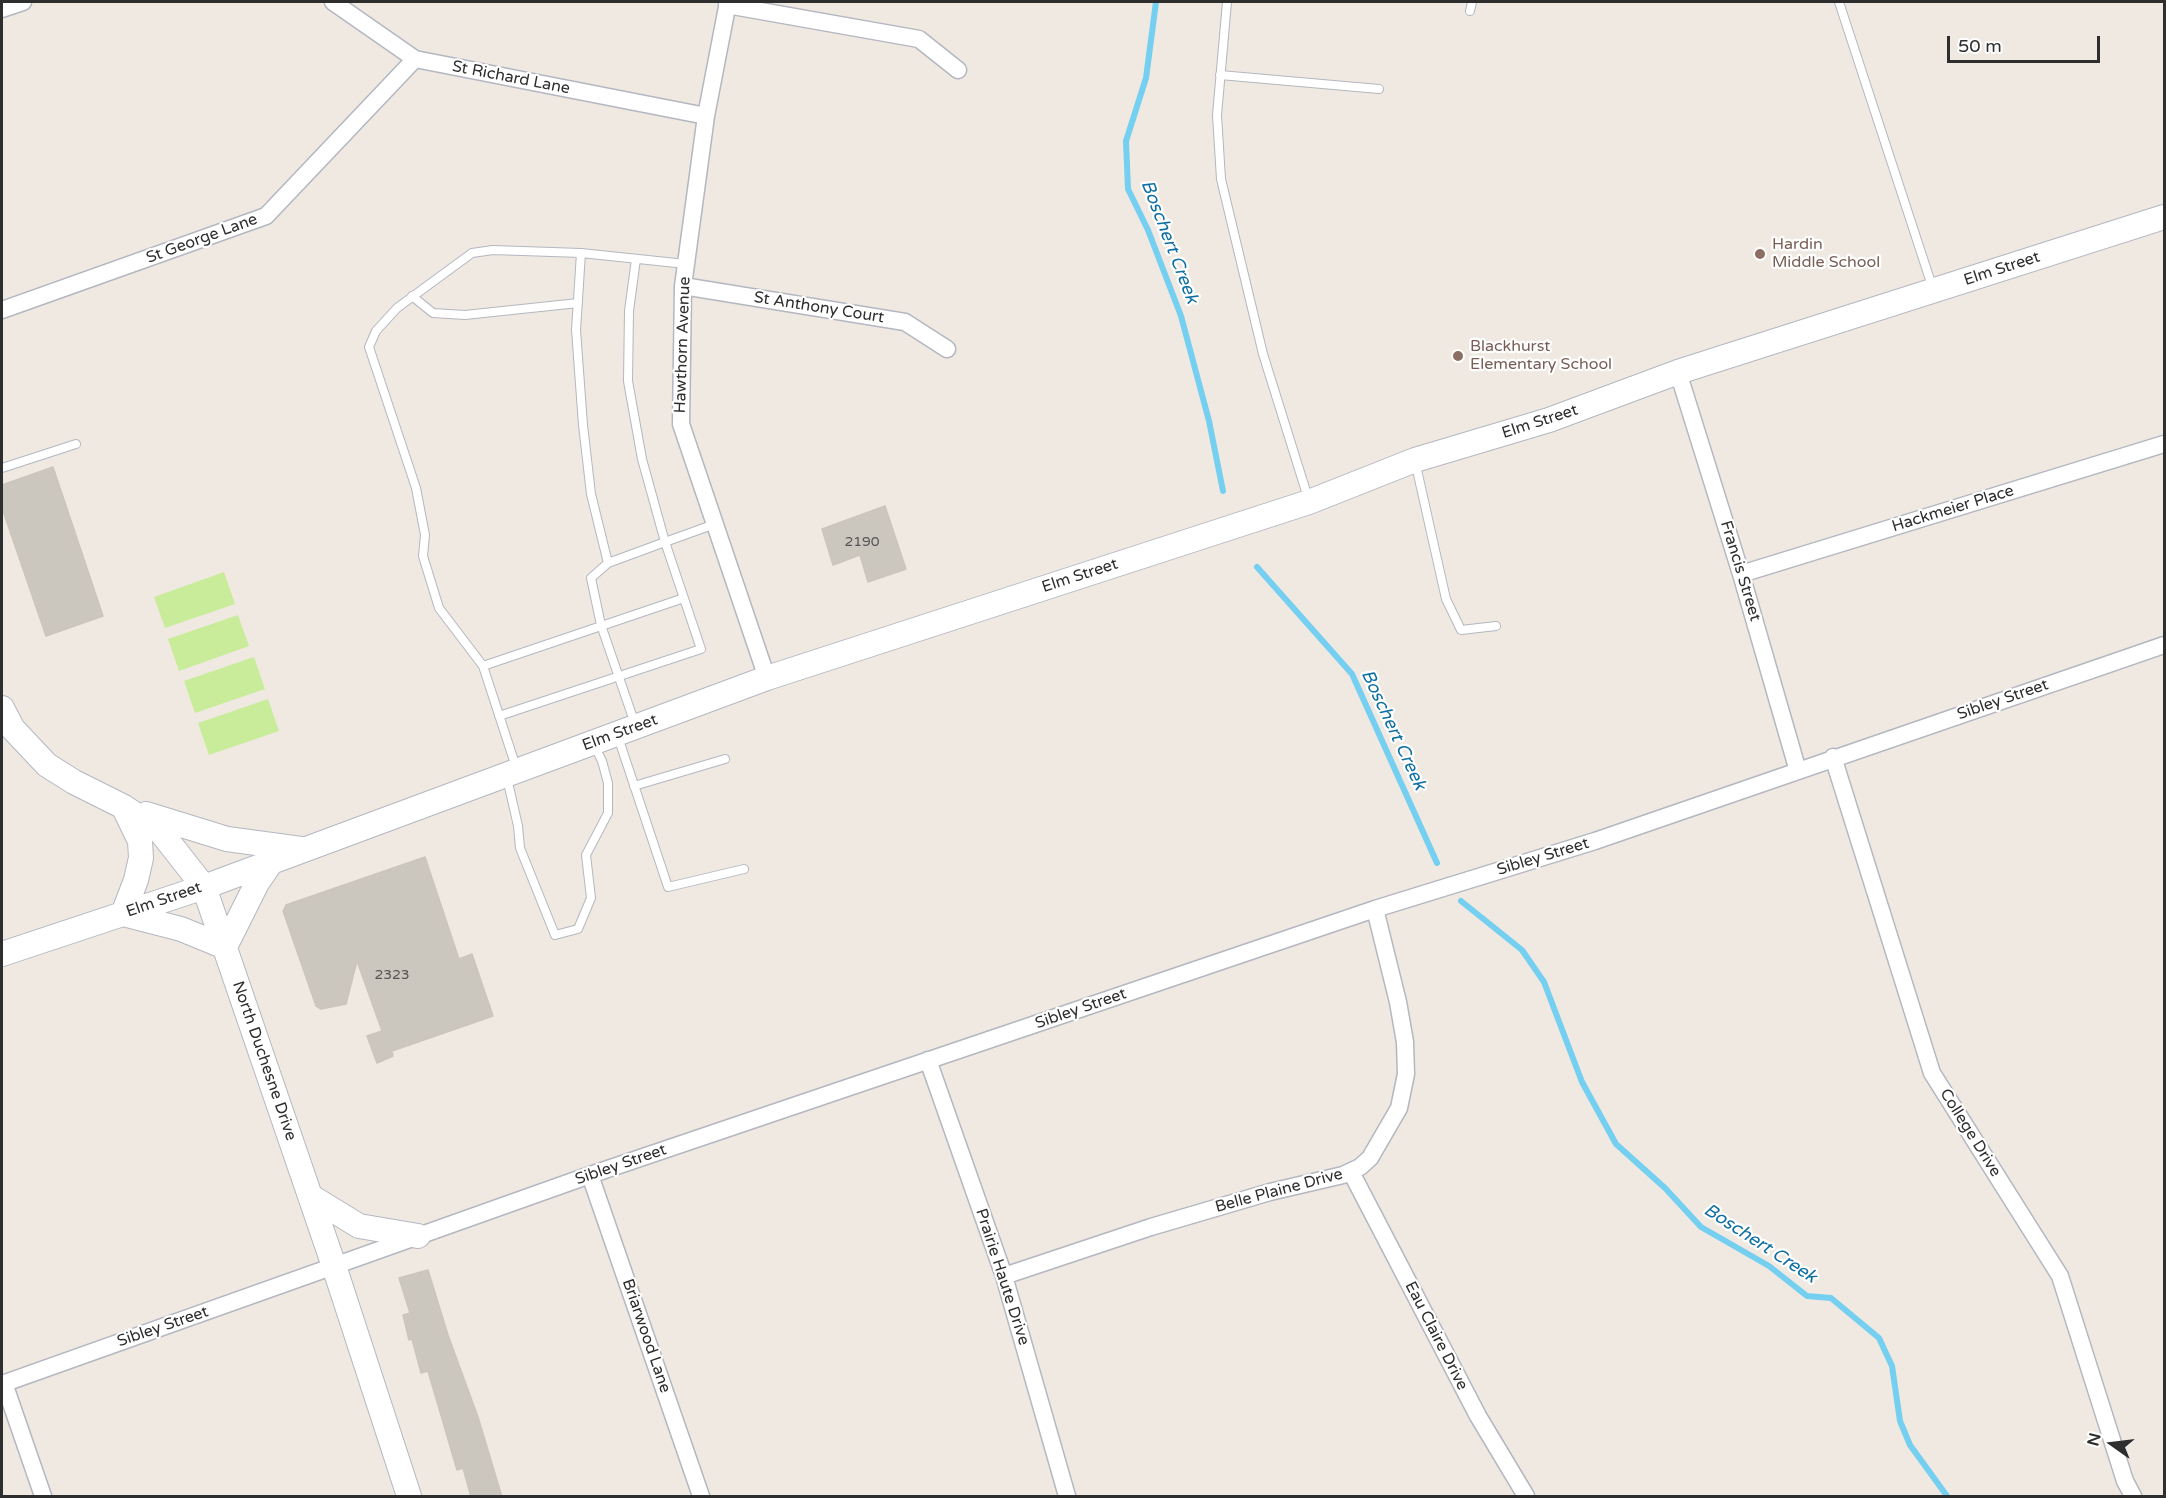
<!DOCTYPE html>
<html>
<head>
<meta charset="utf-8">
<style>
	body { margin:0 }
	#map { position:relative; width:2166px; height:1498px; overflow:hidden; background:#efe9e1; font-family:"Varela Round",sans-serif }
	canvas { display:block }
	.frame { position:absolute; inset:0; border:3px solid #2e2e2e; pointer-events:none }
	.north { position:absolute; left:2082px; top:1414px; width:60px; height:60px; -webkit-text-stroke:4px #fff; paint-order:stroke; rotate:284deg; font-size:16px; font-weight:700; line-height:24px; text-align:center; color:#2e2e2e }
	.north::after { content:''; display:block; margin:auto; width:21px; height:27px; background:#2e2e2e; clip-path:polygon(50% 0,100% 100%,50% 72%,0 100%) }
	.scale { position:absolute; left:1947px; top:36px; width:153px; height:27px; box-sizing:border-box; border:3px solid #2e2e2e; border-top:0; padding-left:8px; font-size:18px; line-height:21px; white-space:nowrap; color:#2e2e2e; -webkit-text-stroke:4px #fff; paint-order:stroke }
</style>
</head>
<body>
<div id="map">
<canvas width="2166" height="1498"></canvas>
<div class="frame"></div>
<div class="north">N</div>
<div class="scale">50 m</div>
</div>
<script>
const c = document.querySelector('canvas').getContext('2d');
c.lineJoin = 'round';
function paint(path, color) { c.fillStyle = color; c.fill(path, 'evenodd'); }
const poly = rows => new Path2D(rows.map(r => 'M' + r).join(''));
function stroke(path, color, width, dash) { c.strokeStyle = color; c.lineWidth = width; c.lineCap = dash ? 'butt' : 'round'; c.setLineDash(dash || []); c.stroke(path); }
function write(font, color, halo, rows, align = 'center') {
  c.font = font + ' "Varela Round",sans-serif'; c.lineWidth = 4.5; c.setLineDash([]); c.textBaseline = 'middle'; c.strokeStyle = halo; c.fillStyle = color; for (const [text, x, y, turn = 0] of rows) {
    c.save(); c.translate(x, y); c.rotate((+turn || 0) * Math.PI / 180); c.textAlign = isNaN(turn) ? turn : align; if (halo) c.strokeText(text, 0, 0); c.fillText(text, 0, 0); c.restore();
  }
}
const pitch = poly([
	[224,572,235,604,165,628,154,597],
	[238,615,249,646,179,671,168,639],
	[254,657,265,689,195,713,184,681],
	[268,699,279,731,209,755,198,723]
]);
const stream = poly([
	[1156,2,1146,78,1126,141,1128,189,1148,230,1181,316,1209,421,1223,491],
	[1257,567,1352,674,1437,863],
	[1461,901,1522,950,1544,982,1582,1082,1616,1144,1665,1188,1701,1227,1769,1266,1807,1296,1831,1298,1879,1338,1892,1366,1900,1421,1910,1445,1947,1496]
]);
const building = poly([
	[53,467,103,616,46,636,2,508,2,485,53,467],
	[885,506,906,569,868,582,860,555,833,565,822,529,885,506],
	[425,857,459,959,472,954,493,1016,392,1051,393,1056,377,1063,367,1036,382,1031,357,961,346,1004,321,1009,316,1006,283,911,286,905,425,857],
	[428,1270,448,1335,478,1417,502,1497,471,1497,463,1468,457,1470,428,1371,421,1373,412,1339,409,1340,403,1315,410,1313,399,1278,428,1270]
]);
const lane = poly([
	[1227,2,1217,115,1221,179,1263,354,1309,501],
	[1839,2,1933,289],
	[1470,11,1472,2],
	[1220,75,1379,89],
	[581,253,576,330,583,425,591,494,608,563],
	[412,296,433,313,465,315,578,303],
	[1415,461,1446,599,1461,630,1496,626],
	[2,468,76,444],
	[483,666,684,598],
	[499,716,701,649,665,542,715,524],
	[635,724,601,625,591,578,608,563,665,542,642,459,628,381,629,311,636,259],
	[618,737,668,887,744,869],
	[517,770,483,666,439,608,423,556,425,535,416,488,369,347,376,331,397,308,472,253,493,250,581,253,686,264],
	[507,778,518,826,520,848,555,935,578,929,591,898,586,855,608,813,608,783,602,761,593,743],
	[634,786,725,759]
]);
const street = poly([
	[333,2,415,59,706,116],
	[728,2,706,116,683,286,681,424,767,678],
	[727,5,919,39,958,70],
	[2,9,23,2],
	[683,286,905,322,947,349],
	[2,310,266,216,415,59],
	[1678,372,1741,574,1798,771],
	[1741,574,2164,444],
	[1833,757,1932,1073,2060,1276,2125,1481,2133,1496],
	[928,1060,1004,1276,1067,1496],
	[1351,1172,1478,1416,1526,1496],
	[590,1175,701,1496],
	[1004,1276,1151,1227,1270,1192,1343,1175,1360,1167,1370,1158,1399,1108,1406,1074,1405,1042,1398,1002,1375,909],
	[4,1383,43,1496],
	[2,1384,590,1175,1375,909,1595,841,2164,645]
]);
const secondary = poly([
	[2,708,13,729,47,765,74,782,124,807,160,831,204,887,334,1266,409,1496],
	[124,808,140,841,141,858,136,880,123,914,181,929,225,947],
	[146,814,227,839,301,849],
	[225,947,257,883,272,861],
	[2,954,204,887,767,678,1309,502,1415,460,1549,420,1678,372,2164,217],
	[310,1196,359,1226,418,1236]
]);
const markers = [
	[1760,254,6,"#8d6e63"],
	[1458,356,6,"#8d6e63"]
];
const numberNames = [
	["2190",862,542],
	["2323",392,975]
];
const streetNames = [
	["St Richard Lane",511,78,11],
	["St George Lane",202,239,-20],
	["Elm Street",2002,269,-18],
	["St Anthony Court",819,308,9],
	["Hawthorn Avenue",683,345,-88],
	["Elm Street",1540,422,-18],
	["Hackmeier Place",1953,509,-17],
	["Francis Street",1740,571,73],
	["Elm Street",1080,576,-18],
	["Sibley Street",2003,700,-19],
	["Elm Street",620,733,-20],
	["Sibley Street",1543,857,-17],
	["Elm Street",164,900,-19],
	["Sibley Street",1081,1009,-19],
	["North Duchesne Drive",264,1061,71],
	["College Drive",1970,1133,58],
	["Sibley Street",621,1165,-19],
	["Belle Plaine Drive",1279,1191,-15],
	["Prairie Haute Drive",1002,1277,72],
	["Sibley Street",163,1327,-19],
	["Briarwood Lane",646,1336,71],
	["Eau Claire Drive",1436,1336,63]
];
const educationNames = [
	["Hardin",1772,245],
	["Middle School",1772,263],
	["Blackhurst",1470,347],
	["Elementary School",1470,365]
];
const waterNames = [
	["Boschert Creek",1169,242,69],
	["Boschert Creek",1393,730,65],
	["Boschert Creek",1760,1244,33]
];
paint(pitch, '#c9ec9a');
stroke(stream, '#75cff0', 6);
paint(building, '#cbc7bf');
stroke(building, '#cbc5ba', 1.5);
stroke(lane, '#b4b7c1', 10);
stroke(street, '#b4b7c1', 19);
stroke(secondary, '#b4b7c1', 26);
stroke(lane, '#fff', 8);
stroke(street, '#fff', 16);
stroke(secondary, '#fff', 24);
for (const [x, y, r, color] of markers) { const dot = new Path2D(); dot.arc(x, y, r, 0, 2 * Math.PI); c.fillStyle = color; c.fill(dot); stroke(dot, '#fff', 2); }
write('14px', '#555452', null, numberNames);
write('16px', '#2e2e2e', '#fff', streetNames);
write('16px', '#785e54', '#fff', educationNames, 'left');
write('italic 18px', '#0d6fa3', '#fff', waterNames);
</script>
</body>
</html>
